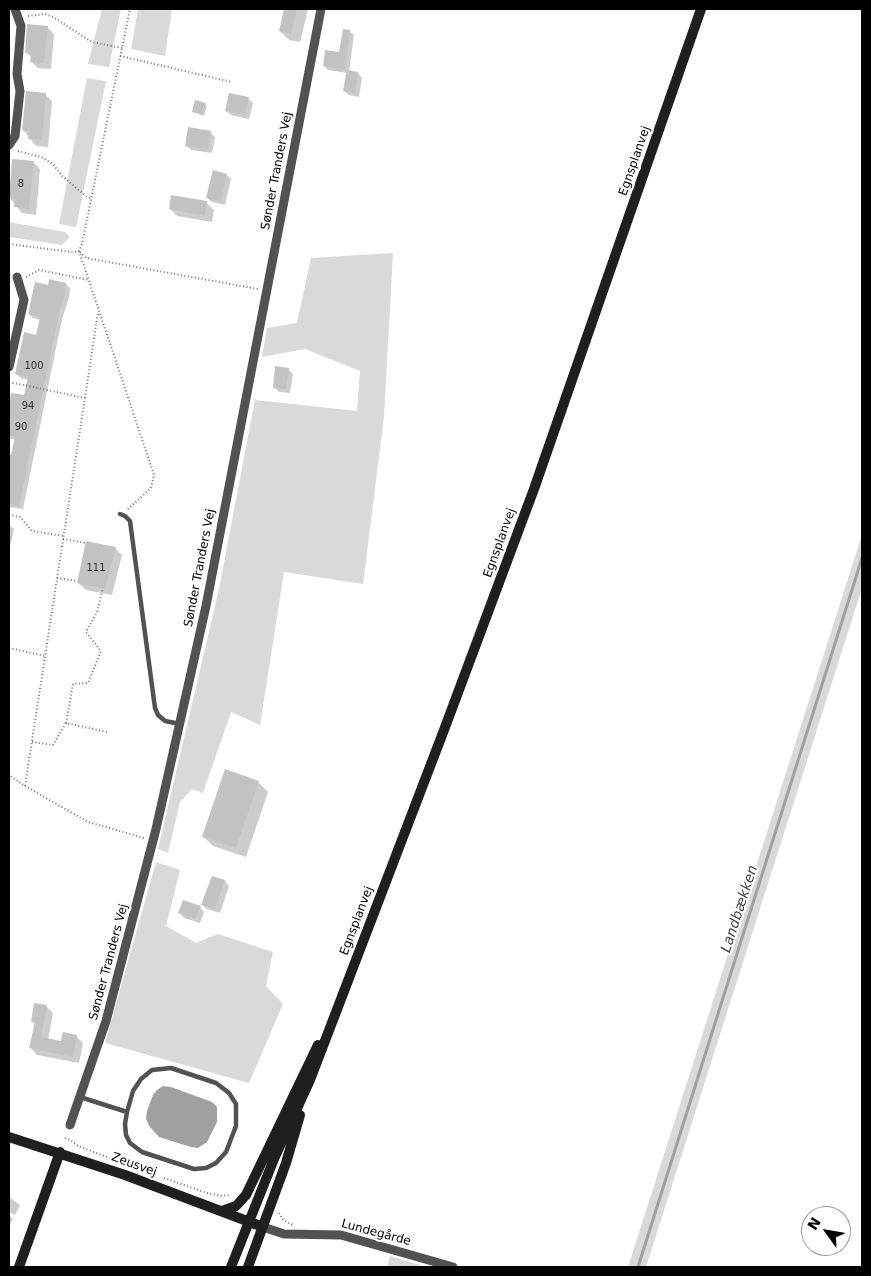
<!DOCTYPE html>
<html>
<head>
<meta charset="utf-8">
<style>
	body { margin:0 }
	#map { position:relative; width:871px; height:1276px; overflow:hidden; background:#fff; font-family:"DejaVu Sans",sans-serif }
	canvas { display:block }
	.frame { position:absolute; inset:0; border:10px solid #000; pointer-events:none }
	.north { position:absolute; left:801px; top:1206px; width:50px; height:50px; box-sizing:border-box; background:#fff; border:1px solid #999; border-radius:50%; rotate:302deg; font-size:14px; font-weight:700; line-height:20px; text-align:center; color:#000 }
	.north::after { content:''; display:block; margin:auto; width:18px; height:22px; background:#000; clip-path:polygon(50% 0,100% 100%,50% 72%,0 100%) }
</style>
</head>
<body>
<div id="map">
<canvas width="871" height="1276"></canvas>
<div class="frame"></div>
<div class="north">N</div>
</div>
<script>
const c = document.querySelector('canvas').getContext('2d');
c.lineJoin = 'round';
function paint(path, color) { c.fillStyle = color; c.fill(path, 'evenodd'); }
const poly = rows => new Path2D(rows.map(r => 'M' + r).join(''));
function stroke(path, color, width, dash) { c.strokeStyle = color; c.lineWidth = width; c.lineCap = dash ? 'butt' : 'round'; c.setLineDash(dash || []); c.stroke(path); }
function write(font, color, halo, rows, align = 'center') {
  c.font = font + ' "DejaVu Sans",sans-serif'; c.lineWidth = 4.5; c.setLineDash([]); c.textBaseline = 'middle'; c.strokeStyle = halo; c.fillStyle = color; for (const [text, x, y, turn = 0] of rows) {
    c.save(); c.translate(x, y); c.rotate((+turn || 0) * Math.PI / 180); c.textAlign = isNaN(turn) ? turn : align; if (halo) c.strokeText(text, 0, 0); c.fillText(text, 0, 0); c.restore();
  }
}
const green = poly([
	[102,9,121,9,109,67,88,64],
	[138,9,172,9,165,56,131,49],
	[87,78,106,81,76,227,59,224],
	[9,222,65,232,70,237,62,245,9,237],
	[393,253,384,416,363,584,284,572,260,725,231,712,203,793,192,789,180,802,168,853,158,849,219,589,255,400,357,411,360,371,305,349,262,357,267,328,297,323,311,258],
	[862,535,862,588,646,1267,628,1267],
	[156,862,180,870,166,926,196,943,218,934,273,952,266,986,283,1004,249,1083,105,1043],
	[390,1256,426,1267,387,1267]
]);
const water = poly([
	[163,1086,171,1087,212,1102,217,1107,217,1122,207,1142,198,1148,191,1147,159,1137,150,1127,146,1119,147,1111,153,1095,157,1090]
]);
const shadow = poly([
	[286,9,308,9,300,42,289,40,280,31],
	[47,27,54,34,51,69,38,68,31,61,32,58,26,52],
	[350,31,354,35,349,72,358,73,362,78,359,97,349,95,344,91,347,73,328,70,324,66,340,53],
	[45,94,52,101,48,147,36,146,23,130],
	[248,98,253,103,249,119,231,115,226,111],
	[205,104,207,106,204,116,193,111],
	[210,132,215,137,212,153,191,150,186,145],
	[33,162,40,169,36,215,22,213,9,197],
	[227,175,231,179,225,205,212,202,207,198],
	[207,203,214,210,212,222,177,216,170,209],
	[65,284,70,288,69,298,62,319,23,509,9,507,9,456,12,457,16,440,9,438,9,411,12,394,25,397,28,380,21,378,16,374,37,336,41,320,33,318,29,314,49,286],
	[288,369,293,374,290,393,279,392,274,387],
	[9,525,14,529,9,552],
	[115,548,122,555,112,595,86,590,78,583],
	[258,782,268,792,246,857,213,846,203,836],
	[212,877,225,881,229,886,220,913,207,909,203,905],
	[200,907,204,912,200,923,184,918,180,913],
	[46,1006,53,1013,48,1040,62,1043,76,1036,83,1043,79,1063,37,1055,31,1048,35,1025,32,1021],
	[9,1197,20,1205,15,1215,9,1212],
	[9,1215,13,1219,9,1227]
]);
const stream = poly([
	[638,1267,862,558]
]);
const building = poly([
	[284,9,297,9,291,34,279,31],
	[27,24,48,26,44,63,30,62,31,54,25,53],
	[343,29,350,30,345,70,323,66,325,50,339,52],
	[347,70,358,72,355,93,343,91],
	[26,91,46,93,42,140,28,139,29,131,22,130],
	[229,93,249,97,245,115,225,111],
	[195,100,206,103,202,115,192,112],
	[188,127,211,131,208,149,185,146],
	[12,159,34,161,29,209,14,207,15,198,9,198],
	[213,170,227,174,221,201,206,198],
	[171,195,207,201,205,216,169,209],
	[49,279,66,283,65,294,59,314,19,506,9,504,9,455,11,455,15,437,9,436,9,404,11,393,24,395,28,377,15,374,24,332,36,335,40,317,28,314,35,282,48,285],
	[275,366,289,368,286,389,273,388],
	[86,541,116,547,105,589,77,583],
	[225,769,259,781,236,848,202,837],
	[212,876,225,880,215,909,201,905],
	[183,900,201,906,195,919,178,913],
	[34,1003,47,1005,41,1037,61,1041,63,1032,77,1035,73,1057,29,1048,35,1022,31,1022]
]);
const path = poly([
	[28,16,45,14,53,17,92,42,122,48],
	[120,56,232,82],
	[18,151,41,157,53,164,61,175,87,197,91,198],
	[9,244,71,252,79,251,82,244,130,9],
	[79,251,154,475,151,488,127,510],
	[80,252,86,258,258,289],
	[26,277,39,270,89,280],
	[9,382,85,398,25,786,9,775],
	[85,398,98,312],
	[9,515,20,517,32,531,64,536],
	[63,539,85,543],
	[57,578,77,581],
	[9,648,45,656],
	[66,723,73,684,88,683,101,651,86,632,97,612,103,588],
	[32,742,53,745,66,723,107,732],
	[25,786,88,822,144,838],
	[65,1138,70,1140,78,1146,115,1160],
	[164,1178,207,1193,222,1196,231,1195],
	[279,1213,283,1220,293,1225]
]);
const lane = poly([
	[120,514,125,516,130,521,155,708,158,715,165,721,180,724],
	[80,1097,127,1112,125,1124,126,1135,130,1143,142,1152,194,1169,206,1168,216,1163,226,1152,236,1126,236,1104,229,1093,216,1083,171,1068,152,1070,141,1079,133,1091,127,1112]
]);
const street = poly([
	[9,145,15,136,20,91,17,74,21,26,15,9],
	[9,367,24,300,17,277],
	[70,1125,106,1021,156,829,206,606,321,9],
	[263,1227,284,1234,341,1235,453,1267]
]);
const secondary = poly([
	[9,1137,125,1175,263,1227],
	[222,1211,236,1206,246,1195,318,1045],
	[19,1267,60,1152],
	[231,1267,274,1159,310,1080,444,730,534,489,701,9],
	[248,1267,286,1163,300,1115]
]);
const numberNames = [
	["8",21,184],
	["100",34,366],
	["94",28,406],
	["90",21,427],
	["111",96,568]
];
const streetNames = [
	["Egnsplanvej",635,161,-71],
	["Sønder Tranders Vej",277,171,-79],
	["Egnsplanvej",500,543,-70],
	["Sønder Tranders Vej",200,568,-79],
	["Egnsplanvej",357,921,-69],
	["Sønder Tranders Vej",109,962,-75],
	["Zeusvej",134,1165,20],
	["Lundegårde",376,1233,15]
];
const waterNames = [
	["Landbækken",740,909,-72]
];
paint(green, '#d9d9d9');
paint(water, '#a0a0a0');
paint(shadow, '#0003');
stroke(stream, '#a0a0a0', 3);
paint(building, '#c2c2c2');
stroke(path, '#747474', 2, [1, 2.5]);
stroke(lane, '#525252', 4.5);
stroke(street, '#525252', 9);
stroke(secondary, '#1f1f1f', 10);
write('10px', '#303030', null, numberNames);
write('12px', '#000', '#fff', streetNames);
write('italic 14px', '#414141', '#fff', waterNames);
</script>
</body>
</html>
